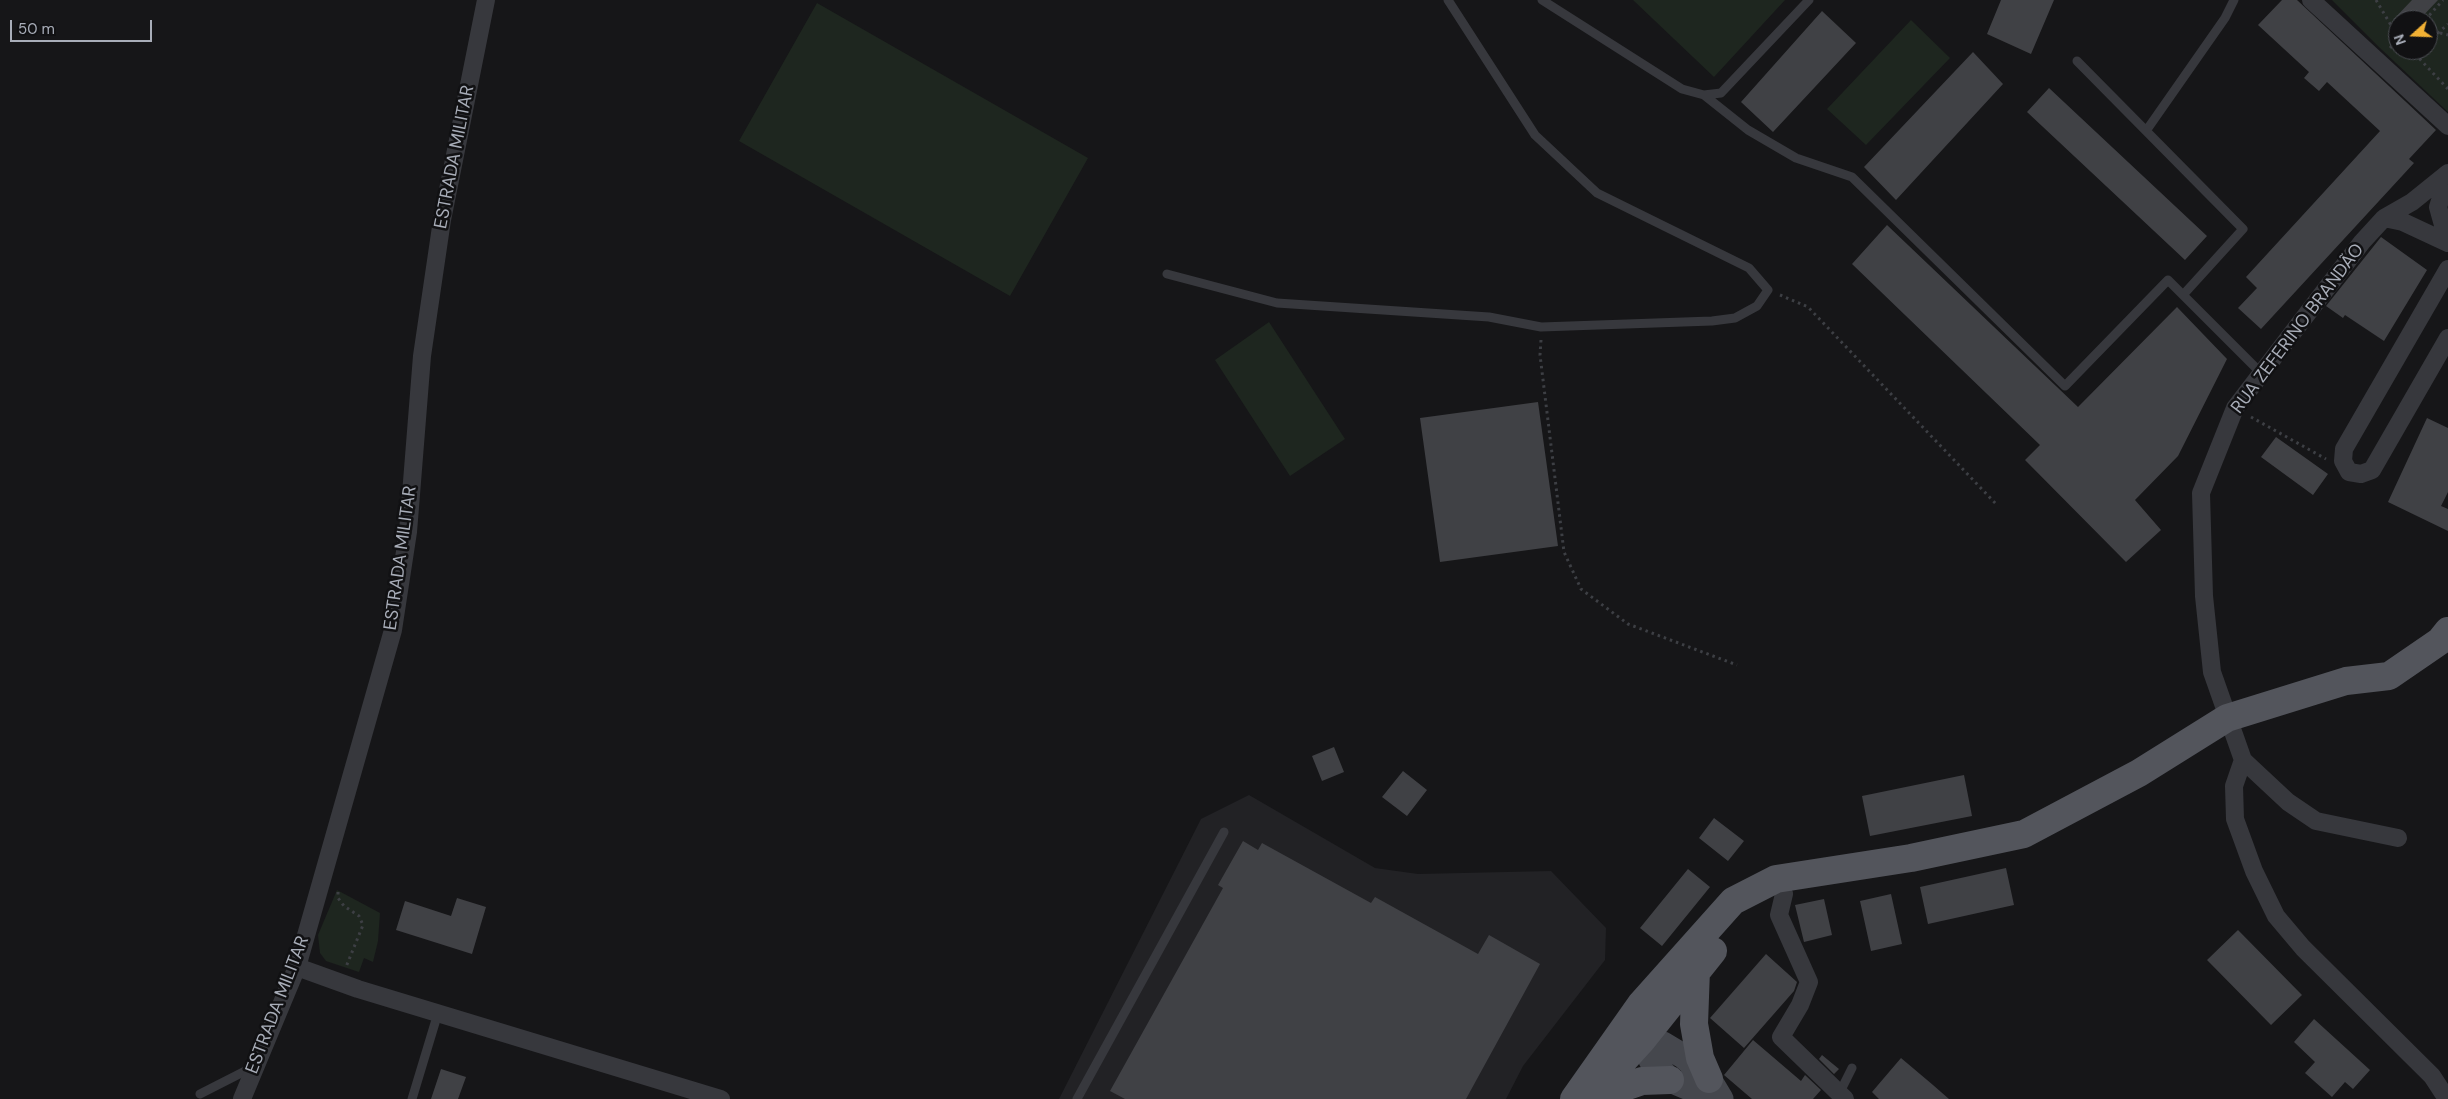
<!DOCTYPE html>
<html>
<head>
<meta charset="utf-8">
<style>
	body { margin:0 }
	#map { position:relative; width:2448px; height:1099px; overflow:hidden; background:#161618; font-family:"DM Sans",sans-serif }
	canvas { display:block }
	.north { position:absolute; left:2388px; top:10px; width:50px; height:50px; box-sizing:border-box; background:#111113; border:1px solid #4d4f55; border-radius:50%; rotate:250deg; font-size:14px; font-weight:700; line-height:20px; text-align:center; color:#a8adb8 }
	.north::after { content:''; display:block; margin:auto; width:18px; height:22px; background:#f2b134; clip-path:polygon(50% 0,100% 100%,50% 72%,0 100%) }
	.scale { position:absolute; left:10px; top:20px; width:142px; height:22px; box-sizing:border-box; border:2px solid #a8adb8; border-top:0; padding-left:6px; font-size:15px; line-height:18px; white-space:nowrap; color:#a8adb8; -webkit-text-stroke:4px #111113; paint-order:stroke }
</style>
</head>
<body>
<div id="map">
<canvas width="2448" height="1099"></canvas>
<div class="north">N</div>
<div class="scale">50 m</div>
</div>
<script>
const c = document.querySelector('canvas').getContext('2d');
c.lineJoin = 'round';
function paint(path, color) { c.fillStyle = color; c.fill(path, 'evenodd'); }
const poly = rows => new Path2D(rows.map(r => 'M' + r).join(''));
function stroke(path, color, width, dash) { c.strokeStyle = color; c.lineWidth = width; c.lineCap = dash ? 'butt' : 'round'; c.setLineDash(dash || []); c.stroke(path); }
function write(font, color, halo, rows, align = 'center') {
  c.font = font + ' "DM Sans",sans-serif'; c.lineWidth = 5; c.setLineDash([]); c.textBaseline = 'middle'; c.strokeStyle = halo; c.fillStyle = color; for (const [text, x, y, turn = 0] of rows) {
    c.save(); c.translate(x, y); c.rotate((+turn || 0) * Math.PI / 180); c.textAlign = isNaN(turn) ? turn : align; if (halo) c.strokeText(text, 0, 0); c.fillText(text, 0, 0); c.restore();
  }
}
const built = poly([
	[1249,795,1375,868,1418,874,1551,871,1606,928,1605,960,1523,1066,1506,1099,1059,1099,1201,819]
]);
const green = poly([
	[1633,0,1785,0,1714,77],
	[2332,0,2448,0,2448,112,2380,48],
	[2398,20,2428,20,2428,50,2398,50],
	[817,3,1088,158,1010,296,739,141],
	[1911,20,1950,58,1866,145,1827,109],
	[1269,322,1345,439,1290,476,1215,360],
	[337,890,380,913,378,941,373,962,364,958,359,972,326,961,320,953,318,935]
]);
const building = poly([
	[2001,0,2054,0,2031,54,1987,34],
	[2282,0,2297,0,2436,130,2409,159,2414,163,2261,329,2238,308,2257,288,2246,277,2380,131,2327,82,2319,91,2304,78,2309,72,2258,25],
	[2412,0,2438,0,2419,20,2393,20],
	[1822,11,1856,43,1773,132,1741,102],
	[1973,52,2003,84,1896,200,1864,167],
	[2049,88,2207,236,2185,260,2027,112],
	[1887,225,2078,407,2177,307,2227,359,2178,456,2135,500,2161,530,2126,562,2025,460,2040,445,1852,264],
	[2381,237,2427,270,2384,341,2345,315,2343,318,2326,306],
	[1538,402,1558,546,1440,562,1420,418],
	[2427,418,2448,428,2448,492,2441,506,2448,509,2448,531,2388,502],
	[2276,437,2328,474,2313,495,2261,457],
	[1334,747,1344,772,1322,781,1312,756],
	[1403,771,1427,790,1407,816,1382,797],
	[1964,775,1972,816,1870,836,1862,796],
	[1714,818,1744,841,1728,861,1699,838],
	[1243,841,1258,850,1262,843,1371,903,1375,897,1478,954,1489,935,1540,964,1466,1099,1125,1099,1110,1091,1223,888,1218,885],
	[2006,868,2014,905,1928,924,1920,887],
	[1688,869,1710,887,1662,946,1640,928],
	[1891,894,1902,944,1871,951,1860,901],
	[457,898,486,907,472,954,396,930,405,901,451,916],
	[1824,899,1832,935,1804,942,1795,905],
	[2238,930,2302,995,2271,1025,2207,960],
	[1766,954,1797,982,1794,991,1744,1048,1710,1018],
	[2314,1019,2370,1070,2353,1089,2345,1082,2332,1097,2305,1073,2315,1062,2294,1042],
	[1753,1040,1801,1081,1805,1075,1821,1090,1813,1099,1752,1099,1724,1075],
	[1822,1055,1839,1069,1834,1074,1819,1059],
	[1901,1058,1933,1085,1949,1099,1879,1099,1872,1092],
	[441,1069,466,1077,458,1099,431,1099]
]);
const path = poly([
	[2376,0,2398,37],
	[2425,20,2443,0],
	[2440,33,2448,35],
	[2428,42,2448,24],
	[2390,48,2398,39],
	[2411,50,2415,54,2419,50],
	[2415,54,2448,89],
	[1780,295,1808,307,1997,505],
	[1541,340,1540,355,1564,552,1581,589,1628,624,1737,665],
	[2251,417,2326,459],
	[338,892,338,898,344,906,359,916,363,925,346,967]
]);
const lane = poly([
	[1542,0,1682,89,1704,95,1721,93,1809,0],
	[2077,61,2243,229,2183,295],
	[1704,95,1748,130,1796,158,1852,177,2065,386,2168,280,2261,373],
	[2146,131,2225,18,2234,0],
	[1167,274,1277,303,1489,317,1541,327,1712,321,1735,318,1757,306,1768,290,1749,268,1597,193,1535,135,1448,0],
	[200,1094,253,1067],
	[1839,1094,1852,1068],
	[412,1099,438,1013],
	[1077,1099,1224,832]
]);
const street = poly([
	[2311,0,2448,126],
	[2448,176,2438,207,2448,243],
	[2384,218,2412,202,2448,173],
	[2448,269,2344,449,2343,461,2349,472,2361,474,2372,470,2448,338],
	[2243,760,2288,802,2316,821,2398,838],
	[1784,894,1779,915,1809,982,1800,1005,1781,1037,1845,1099],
	[297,967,358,989,721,1099],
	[242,1099,297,967,393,630,408,532,422,356,442,220,486,0],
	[2447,1099,2432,1076,2303,948,2276,916,2254,871,2235,819,2234,786,2243,760,2212,672,2204,596,2201,493,2235,408,2362,242,2384,218,2403,222,2448,243]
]);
const secondary = poly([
	[1642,1040,1663,1044,1683,1056,1709,1079,1721,1099],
	[1642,1040,1651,1060,1670,1080,1715,1099]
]);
const primary = poly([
	[1696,970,1694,1024,1700,1058,1709,1079],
	[1611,1074,1642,1040,1713,951],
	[1574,1099,1641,1004,1733,901,1776,879,1911,858,2024,834,2139,773,2227,718,2346,681,2389,676,2440,641,2448,631],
	[1601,1099,1613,1091,1642,1081,1670,1080]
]);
const streetNames = [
	["ESTRADA MILITAR",455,157,-79],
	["RUA ZEFERINO BRANDÃO",2298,329,-53],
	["ESTRADA MILITAR",401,558,-82],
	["ESTRADA MILITAR",278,1005,-69]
];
paint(built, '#222225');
paint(green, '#1e261f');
paint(building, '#404145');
stroke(path, '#3d3f44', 3, [2.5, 4]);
stroke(lane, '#37383d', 9);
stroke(street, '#37383d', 18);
stroke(secondary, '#45474d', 25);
stroke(primary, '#53555c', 28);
write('18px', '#a8adb8', '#111113', streetNames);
</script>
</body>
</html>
